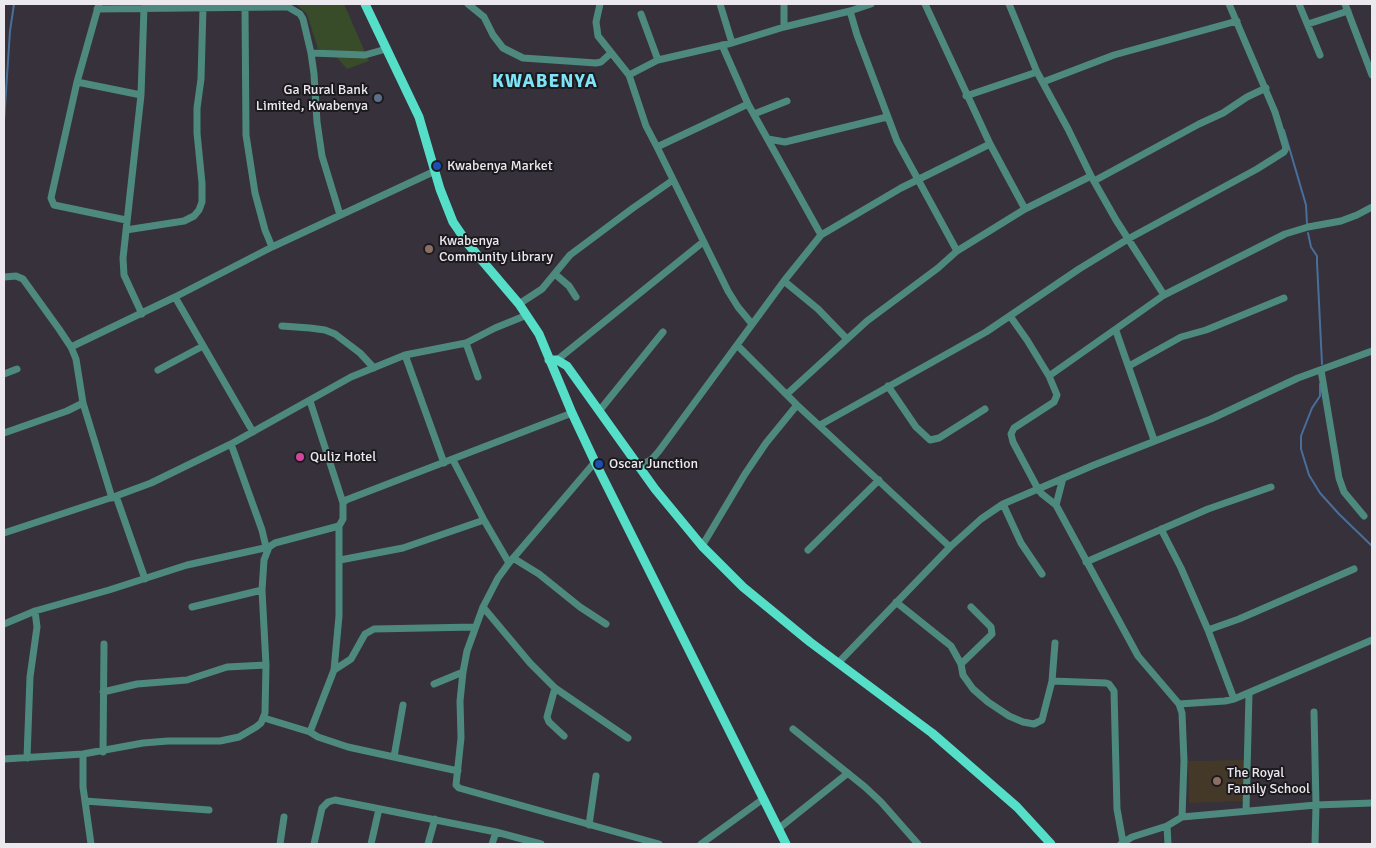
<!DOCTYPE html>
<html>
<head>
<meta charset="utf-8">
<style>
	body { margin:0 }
	#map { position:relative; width:1376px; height:848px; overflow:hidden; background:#36313a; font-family:Signika,sans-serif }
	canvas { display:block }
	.frame { position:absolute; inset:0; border:5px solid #ebe8ee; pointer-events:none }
</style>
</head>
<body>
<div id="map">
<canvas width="1376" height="848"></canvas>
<div class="frame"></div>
</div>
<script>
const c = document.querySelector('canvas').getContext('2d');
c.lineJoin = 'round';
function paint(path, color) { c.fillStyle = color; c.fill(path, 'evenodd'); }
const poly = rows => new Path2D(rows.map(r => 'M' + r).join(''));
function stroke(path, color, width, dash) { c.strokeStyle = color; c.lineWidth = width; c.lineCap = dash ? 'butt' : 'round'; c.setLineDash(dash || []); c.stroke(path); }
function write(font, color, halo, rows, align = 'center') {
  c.font = font + ' Signika,sans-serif'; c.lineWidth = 4; c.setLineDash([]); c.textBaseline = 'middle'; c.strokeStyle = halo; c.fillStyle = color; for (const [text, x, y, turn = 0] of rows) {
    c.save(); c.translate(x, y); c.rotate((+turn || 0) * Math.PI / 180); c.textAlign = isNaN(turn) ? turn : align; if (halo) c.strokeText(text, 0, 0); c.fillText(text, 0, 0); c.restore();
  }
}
const education = poly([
	[1245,760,1245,801,1189,803,1188,761]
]);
const green = poly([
	[296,4,344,4,369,61,347,69,332,52,318,49,307,14]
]);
const stream = poly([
	[4,121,10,31,14,4],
	[1284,130,1306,205,1307,224],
	[1308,233,1311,247,1317,256,1317,262,1322,364],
	[1320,384,1320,396,1312,408,1301,436,1301,449,1309,475,1320,493,1339,514,1372,546]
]);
const minor = poly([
	[99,4,77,82,51,198,54,205,126,220],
	[468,4,484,17,493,35,503,48,523,58,596,63,601,62,611,53],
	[600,4,596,22,598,36,629,75,646,126,657,147,728,291,738,307,752,324],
	[720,4,732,43],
	[925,4,990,144,1025,209],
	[1009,4,1037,72,1068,129,1091,176,1116,220,1164,295],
	[1299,4,1320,55],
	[1345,4,1372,75],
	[245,8,246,135,255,193,265,230,272,247],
	[97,9,277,7,288,7,300,14,303,19,311,53,314,74,317,122,322,156,340,215],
	[850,11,857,35,897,141,957,251],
	[641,14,658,60],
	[1308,24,1348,11],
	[784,27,784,4],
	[722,45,748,104,821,235],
	[311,53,365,55,386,49],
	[629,75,658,60,732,43,784,27,850,11,871,4],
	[77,82,141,95],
	[1043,82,1114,55,1237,21],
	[966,96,1037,72],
	[754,114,787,101],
	[768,139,785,142,887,117],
	[657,147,748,104],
	[1094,181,1199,124,1223,113,1247,97,1266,88],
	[126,230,184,221,194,216,199,210,202,202,202,183,197,133,197,108,201,79,203,8],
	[555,274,569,286,576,297],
	[4,277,16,276,23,279,59,329,71,347,76,359,83,403,112,498],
	[784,281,818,309,846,338],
	[175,297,253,432],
	[519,304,542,289,570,255,633,208,673,180],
	[142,314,124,275,123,258,141,95,144,8],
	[1010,316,1027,340,1049,376,1057,395,1054,402,1014,428,1011,434,1013,442,1038,489,1042,494,1056,505,1138,656,1179,704,1182,713,1184,761,1182,817],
	[282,326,310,328,325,330,335,334,360,353,374,368],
	[1116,331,1154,440],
	[466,343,478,377],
	[737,345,797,405,950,547],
	[71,347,175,297,272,247,435,171],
	[405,355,444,463],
	[557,360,703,242],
	[1129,366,1181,337,1206,330,1284,298],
	[158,370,203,346],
	[1321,370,1339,478,1344,492,1364,516],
	[4,374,17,369],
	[1049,376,1164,295,1285,234,1308,227,1341,221,1357,215,1372,207],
	[888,386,916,427,930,440,939,438,985,409],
	[787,394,867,321,938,268,957,251,1025,209,1091,176],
	[310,401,343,503],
	[600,410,663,332],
	[820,425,986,332,1079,269,1128,239,1257,169,1284,152,1286,148,1275,112,1229,4],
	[4,433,67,411,83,403],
	[231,444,262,530,266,547],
	[453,460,484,520,509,563],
	[595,462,509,563,498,578,483,607,467,651,463,672,460,701,461,738,456,785,459,788,659,844],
	[638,467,652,459,659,451,784,281,821,235,901,188,990,144],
	[116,496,145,579],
	[1003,504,1021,543,1042,574],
	[1056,505,1063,478],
	[1161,529,1181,568,1208,630,1234,699],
	[4,533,116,496,151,483,231,444,351,377,405,355,466,343,495,328,527,315],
	[702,546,745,474,766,443,797,405],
	[808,550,879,480],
	[513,558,539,574,580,607,606,624],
	[340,560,403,548,484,520],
	[1086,562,1208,509,1271,487],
	[896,602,951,646,961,664,963,675,973,689,988,702,1009,716,1023,722,1034,724,1042,720,1052,681,1055,643],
	[192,607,262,590],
	[483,607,530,663,555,688,628,738],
	[4,624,35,611,109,590,187,565,269,547,275,543,339,526,343,519,343,503,346,500,572,413],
	[1208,630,1239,619,1354,569],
	[839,662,950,547,981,519,1003,504,1094,465,1211,419,1298,378,1372,351],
	[961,664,992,634,991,627,971,607],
	[334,670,351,659,365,634,374,629,475,627],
	[1052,681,1106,683,1109,684,1114,691,1117,809,1123,842],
	[434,684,463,672],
	[555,688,547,717,549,722,564,736],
	[103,692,137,684,187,680,227,667,266,665],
	[1179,704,1225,701,1234,699,1372,640],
	[1314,712,1316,805,1315,844],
	[264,718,310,732,318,737,348,747,458,771],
	[793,729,865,787,881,802,918,844],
	[310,732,334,670,339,616,339,526],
	[103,752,104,644],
	[83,754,83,787,91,844],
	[394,757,403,705],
	[27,758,30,677,37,627,35,611],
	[4,759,83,754,143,743,168,741,220,741,239,737,256,727,261,723,265,713,266,665,262,590,264,560,269,547],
	[85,801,209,810],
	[1246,811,1249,694],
	[589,825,596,776],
	[1167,826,1168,844],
	[778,829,848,773],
	[280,844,284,817],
	[314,844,322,808,328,802,335,800,496,832,541,844],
	[371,844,379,809],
	[428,844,435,819],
	[492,844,496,832],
	[701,844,763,799],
	[1121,844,1132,837,1167,826,1182,817,1316,805,1372,803]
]);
const major = poly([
	[365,4,419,117,440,189,453,222,468,244,519,304,539,334,572,413,595,462,786,844],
	[549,360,557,360,567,366,655,489,702,546,743,587,810,642,932,733,1017,807,1051,844]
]);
const markers = [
	[378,98,5,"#5c6f8a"],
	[437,166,5,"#1a4fb4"],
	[429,249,5,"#8d6e63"],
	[300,457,5,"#d1479c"],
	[599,464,5,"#1a4fb4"],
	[1217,781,5,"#8d6e63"]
];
const poiNames = [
	["Ga Rural Bank",368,90,"right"],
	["Limited, Kwabenya",368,106,"right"],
	["Kwabenya Market",447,166],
	["Kwabenya",439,241],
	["Community Library",439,257],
	["Quliz Hotel",310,457],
	["Oscar Junction",609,464],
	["The Royal",1227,773],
	["Family School",1227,789]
];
const districtNames = [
	["KWABENYA",545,82]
];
paint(education, '#443929');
paint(green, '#384c2a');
stroke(stream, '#486f9c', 2);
stroke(minor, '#4d897e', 7);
stroke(major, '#55dec8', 9);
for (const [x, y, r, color] of markers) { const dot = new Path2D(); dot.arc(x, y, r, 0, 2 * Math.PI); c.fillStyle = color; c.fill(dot); stroke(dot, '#1c1a1e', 2); }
write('14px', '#ebe8ee', '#1c1a1e', poiNames, 'left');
c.letterSpacing = '1px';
write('bold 19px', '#7ce4f6', '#1c1a1e', districtNames);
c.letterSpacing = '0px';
</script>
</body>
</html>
